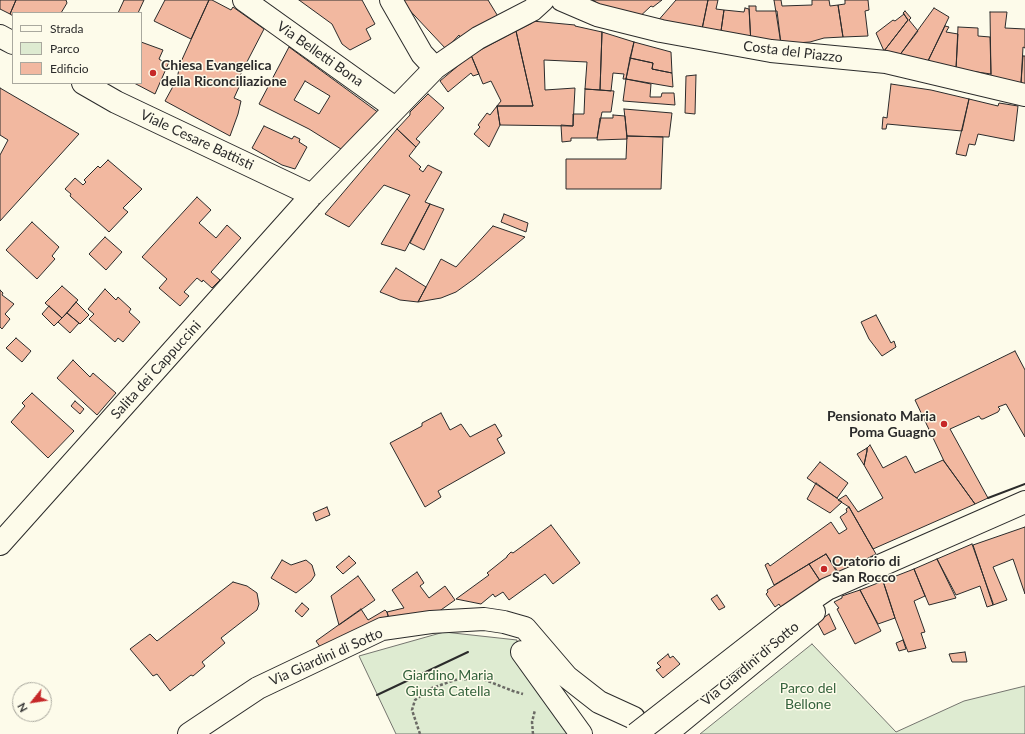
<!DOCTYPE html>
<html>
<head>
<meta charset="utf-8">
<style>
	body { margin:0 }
	#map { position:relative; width:1025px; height:734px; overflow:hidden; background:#fdfbea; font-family:Lato,sans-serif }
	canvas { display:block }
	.legend { position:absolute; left:12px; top:12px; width:130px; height:72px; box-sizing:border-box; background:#fdfbea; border:1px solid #a9a89e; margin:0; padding:5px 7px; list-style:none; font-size:12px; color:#2b2b2b }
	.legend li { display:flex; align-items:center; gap:8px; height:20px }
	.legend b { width:20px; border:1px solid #a9a89e }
	.north { position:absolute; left:12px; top:682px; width:40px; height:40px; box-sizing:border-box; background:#fdfbea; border:1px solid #a9a89e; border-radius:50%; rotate:240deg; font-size:11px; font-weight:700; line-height:16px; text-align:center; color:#2b2b2b }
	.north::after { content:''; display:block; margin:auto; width:14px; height:18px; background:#c62828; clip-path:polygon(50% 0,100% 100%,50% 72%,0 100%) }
</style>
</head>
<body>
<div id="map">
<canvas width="1025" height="734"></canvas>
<ul class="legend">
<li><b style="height:5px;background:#fdfbea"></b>Strada</li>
<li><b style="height:11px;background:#deebd1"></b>Parco</li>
<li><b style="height:11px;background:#f2b8a0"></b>Edificio</li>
</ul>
<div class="north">N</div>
</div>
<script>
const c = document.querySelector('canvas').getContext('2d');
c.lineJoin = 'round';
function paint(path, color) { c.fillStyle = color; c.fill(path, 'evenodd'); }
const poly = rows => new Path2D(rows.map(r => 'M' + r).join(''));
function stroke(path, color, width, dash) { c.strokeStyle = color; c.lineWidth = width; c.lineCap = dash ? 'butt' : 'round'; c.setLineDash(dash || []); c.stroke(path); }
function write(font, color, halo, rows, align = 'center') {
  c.font = font + ' Lato,sans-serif'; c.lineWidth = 3; c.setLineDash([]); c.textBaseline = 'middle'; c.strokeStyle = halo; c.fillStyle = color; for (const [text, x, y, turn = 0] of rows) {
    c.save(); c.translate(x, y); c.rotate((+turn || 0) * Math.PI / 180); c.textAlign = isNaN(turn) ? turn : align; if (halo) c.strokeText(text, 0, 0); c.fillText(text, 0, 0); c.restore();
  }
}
const green = poly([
	[444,632,517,640,516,661,568,734,396,734,359,656,444,632],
	[812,644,896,732,964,701,1025,686,1025,734,700,734,812,644]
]);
const building = poly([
	[0,0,16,0,10,14,0,9,0,0],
	[16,0,66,0,67,3,61,13,13,13,13,16,10,14,16,0],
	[124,0,144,0,138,13,118,13,124,0],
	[165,0,209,0,191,39,154,21,165,0],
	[209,0,212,0,231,10,233,7,264,29,235,85,239,87,234,98,241,101,238,114,230,136,165,101,177,79,180,64,209,0],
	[299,0,362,0,375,24,366,29,371,39,350,50,342,44,332,24,299,0],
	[400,0,488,0,499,18,460,37,459,35,446,49,400,0],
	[593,0,662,0,653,7,651,6,635,21,616,16,593,0],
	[676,0,708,0,701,34,656,23,676,0],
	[708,0,718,0,716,9,724,10,720,38,701,34,708,0],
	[774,0,781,0,782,6,812,5,812,0,829,0,830,6,838,5,843,37,824,38,810,42,781,44,774,0],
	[845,0,868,0,869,10,865,11,868,36,843,37,838,5,845,4,845,0],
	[749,6,756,6,756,11,777,11,781,44,751,44,749,6],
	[745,8,749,9,751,44,720,38,724,10,744,12,745,8],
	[934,8,949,17,927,63,899,56,934,8],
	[905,11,911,18,909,20,918,31,899,56,884,51,908,20,903,13,905,11],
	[990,12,1007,12,1005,28,1025,29,1025,48,1023,47,1021,83,991,77,990,12],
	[904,14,908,20,884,51,876,33,893,20,895,21,904,14],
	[532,21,575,25,575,26,602,32,600,90,585,89,587,62,544,60,545,90,575,88,573,126,500,125,497,106,533,106,516,31,532,23,532,21],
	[945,26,949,27,946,32,958,34,956,69,927,63,945,26],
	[958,27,978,28,978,36,990,37,991,74,956,69,958,27],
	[516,31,533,106,497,106,501,101,491,81,483,84,471,55,516,31],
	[602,32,634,42,626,79,623,79,624,74,613,73,611,91,600,90,602,32],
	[141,42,163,50,159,59,165,63,166,60,169,62,155,94,134,83,141,83,141,42],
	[634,42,671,52,672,73,652,69,653,63,630,58,634,42],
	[289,47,379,113,341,149,309,129,259,104,289,47],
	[305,81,330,96,319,114,294,100,305,81],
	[471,55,479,74,473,76,471,73,448,92,440,81,471,55],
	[1023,56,1025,56,1025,84,1021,83,1023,56],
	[630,58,653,63,652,69,672,73,673,87,626,79,630,58],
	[696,75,695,114,685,113,686,76,696,75],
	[626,79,651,84,650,97,661,97,662,93,674,93,675,105,623,101,626,79],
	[891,84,931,90,969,99,962,131,887,124,886,129,882,129,883,117,887,118,891,84],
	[0,88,79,134,0,221,0,155,8,140,0,135,0,88],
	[585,89,614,91,611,112,602,112,597,138,571,138,571,141,562,142,561,125,573,126,573,114,584,114,585,89],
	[428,94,444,108,416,139,420,142,416,147,397,129,410,115,410,112,428,94],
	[969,99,998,106,999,103,1018,106,1014,141,978,134,975,145,969,144,966,156,956,154,969,99],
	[497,106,500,125,489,147,474,134,480,127,478,125,487,113,490,115,497,106],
	[624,109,672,113,669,137,627,136,624,109],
	[613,115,625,116,627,139,597,140,600,118,613,118,613,115],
	[264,126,292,139,294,136,300,139,299,142,307,147,295,169,282,165,252,148,264,126],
	[397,129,416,147,409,156,421,167,419,169,423,172,428,165,442,172,425,202,430,204,405,251,381,244,410,195,384,185,349,227,325,214,397,129],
	[627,136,663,137,661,189,566,189,566,159,626,159,627,136],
	[108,160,142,189,123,208,128,212,109,232,70,196,71,194,65,189,75,178,83,185,86,182,84,180,98,166,100,168,108,160],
	[197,197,211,210,199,223,216,238,227,225,241,238,211,272,220,280,212,288,203,280,202,282,197,278,184,292,189,296,180,306,159,288,167,279,142,257,197,197],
	[430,204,444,209,424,250,410,243,430,204],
	[504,214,528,223,526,232,501,222,504,214],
	[32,222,59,247,52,256,55,259,37,279,6,250,32,222],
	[493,226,525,237,474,279,456,292,441,298,418,302,441,259,456,267,493,226],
	[105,237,122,252,106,270,89,254,105,237],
	[396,268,426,287,418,302,400,300,380,292,396,268],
	[62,286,78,300,62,318,45,303,62,286],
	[105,289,116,300,118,297,131,309,129,312,140,322,123,342,118,338,115,342,89,319,94,314,88,309,105,289],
	[0,290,3,293,2,295,14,304,5,314,10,319,2,329,0,327,0,290],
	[76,302,89,315,80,324,67,313,76,302],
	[49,306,62,318,54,326,42,314,49,306],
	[67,313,79,323,70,333,58,322,67,313],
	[876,315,891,343,894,341,896,347,882,356,869,339,861,322,876,315],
	[16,338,31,351,22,362,6,348,16,338],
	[1015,351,1025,370,1025,437,1006,404,998,407,1000,409,998,412,983,419,981,419,979,416,950,429,988,498,975,504,944,461,915,400,1015,351],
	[73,360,90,377,93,373,116,393,97,415,57,378,73,360],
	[32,393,74,431,48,458,11,422,25,406,22,403,32,393],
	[75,401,84,409,80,414,71,406,75,401],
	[441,413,450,430,461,424,470,437,495,424,502,436,497,439,505,453,438,491,441,497,425,507,390,443,422,426,422,423,441,413],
	[870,445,883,468,906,456,915,473,943,460,975,504,873,549,849,507,838,500,846,495,858,512,883,498,864,465,867,451,867,448,870,445],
	[867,448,867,451,864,465,857,454,867,448],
	[820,462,848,483,837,498,807,478,820,462],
	[816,483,842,502,830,513,807,499,816,483],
	[327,507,330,515,316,521,313,513,327,507],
	[849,507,876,554,838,574,826,554,774,585,765,565,768,563,770,566,831,522,839,534,847,529,840,517,847,512,846,509,849,507],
	[551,525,580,563,553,584,545,574,509,600,503,592,495,597,493,594,481,604,456,599,489,575,487,573,507,557,507,556,511,552,513,553,551,525],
	[1025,527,1025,594,1013,559,993,567,1007,600,993,605,973,545,1025,527],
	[972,544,993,603,993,605,987,607,980,586,956,595,937,559,972,544],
	[826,554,840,575,823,585,809,564,826,554],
	[349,556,356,563,343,574,336,567,349,556],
	[937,559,956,598,929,605,914,569,937,559],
	[282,560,291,565,306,560,312,565,315,575,311,581,296,593,271,578,282,560],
	[809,564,822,584,782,609,779,604,775,607,766,594,768,592,767,590,809,564],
	[914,569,925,596,914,601,925,632,921,633,926,648,908,652,895,618,883,581,914,569],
	[417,572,424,583,420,586,429,598,445,586,455,600,438,612,391,626,387,612,404,608,392,590,417,572],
	[358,576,375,600,339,625,331,596,358,576],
	[883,581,895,618,878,624,860,590,883,581],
	[233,582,247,586,257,593,259,604,257,610,221,638,225,643,202,662,205,666,193,676,191,675,170,691,157,674,153,676,130,649,150,634,157,641,233,582],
	[860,590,881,631,855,644,837,609,839,608,834,602,842,598,842,596,860,590],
	[717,595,725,607,719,610,711,599,717,595],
	[302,603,309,609,302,617,295,611,302,603],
	[361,609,368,620,385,610,387,612,391,626,323,651,316,641,361,609],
	[829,614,836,629,824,635,817,622,829,614],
	[903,640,906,649,899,651,896,643,903,640],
	[965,652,967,662,952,662,949,654,965,652],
	[668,654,670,658,673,656,680,664,663,678,656,670,661,667,657,663,668,654]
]);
const path = poly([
	[420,734,412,710,415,700,432,688,455,680,480,678,513,691,523,694],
	[533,734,532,722,535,710]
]);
const minor = poly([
	[244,0,395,108],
	[391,0,422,54,435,68],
	[562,0,597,15,661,31,771,51,886,62,1025,95],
	[0,36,13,43],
	[83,83,116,102,312,195],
	[0,544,312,195,435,68,478,38,532,10,543,0],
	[786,617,827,589,1025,502],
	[522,652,581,734],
	[189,734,258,688,382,629,431,622,484,619,504,622,525,628,567,677,599,702,634,718],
	[666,734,814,612]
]);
const minorBridge = poly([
	[636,734,786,617]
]);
const wall = poly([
	[988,498,1025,484],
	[377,695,468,652]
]);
const markers = [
	[153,73,4,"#c62828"],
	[944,424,4,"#c62828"],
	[824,569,4,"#c62828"]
];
const streetNames = [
	["Costa del Piazzo",793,52,7],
	["Via Belletti Bona",320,54,35],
	["Viale Cesare Battisti",197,140,25],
	["Salita dei Cappuccini",156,370,-48],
	["Via Giardini di Sotto",326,657,-24],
	["Via Giardini di Sotto",750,664,-40]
];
const poiNames = [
	["Chiesa Evangelica",161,65],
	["della Riconciliazione",161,81],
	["Pensionato Maria",936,416,"right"],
	["Poma Guagno",936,432,"right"],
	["Oratorio di",832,561],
	["San Rocco",832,577]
];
const parkNames = [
	["Giardino Maria",448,675],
	["Giusta Catella",448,691],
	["Parco del",808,688],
	["Bellone",808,704]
];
paint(green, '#deebd1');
stroke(green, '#74746e', 1);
paint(building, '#f2b8a0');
stroke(building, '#2b2b2b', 1);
stroke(minor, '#2b2b2b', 24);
stroke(path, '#6a6964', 2.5, [3, 2]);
stroke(minor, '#fdfbea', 22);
stroke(minorBridge, '#2b2b2b', 24, []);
stroke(minorBridge, '#fdfbea', 22);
stroke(wall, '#2b2b2b', 2);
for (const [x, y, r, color] of markers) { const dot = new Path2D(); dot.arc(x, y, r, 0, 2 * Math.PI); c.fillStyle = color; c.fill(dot); stroke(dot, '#fdfbea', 1.5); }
write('14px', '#2b2b2b', '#fdfbea', streetNames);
write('bold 14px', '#2b2b2b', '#fdfbea', poiNames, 'left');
write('14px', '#34623c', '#fdfbea', parkNames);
</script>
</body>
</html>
